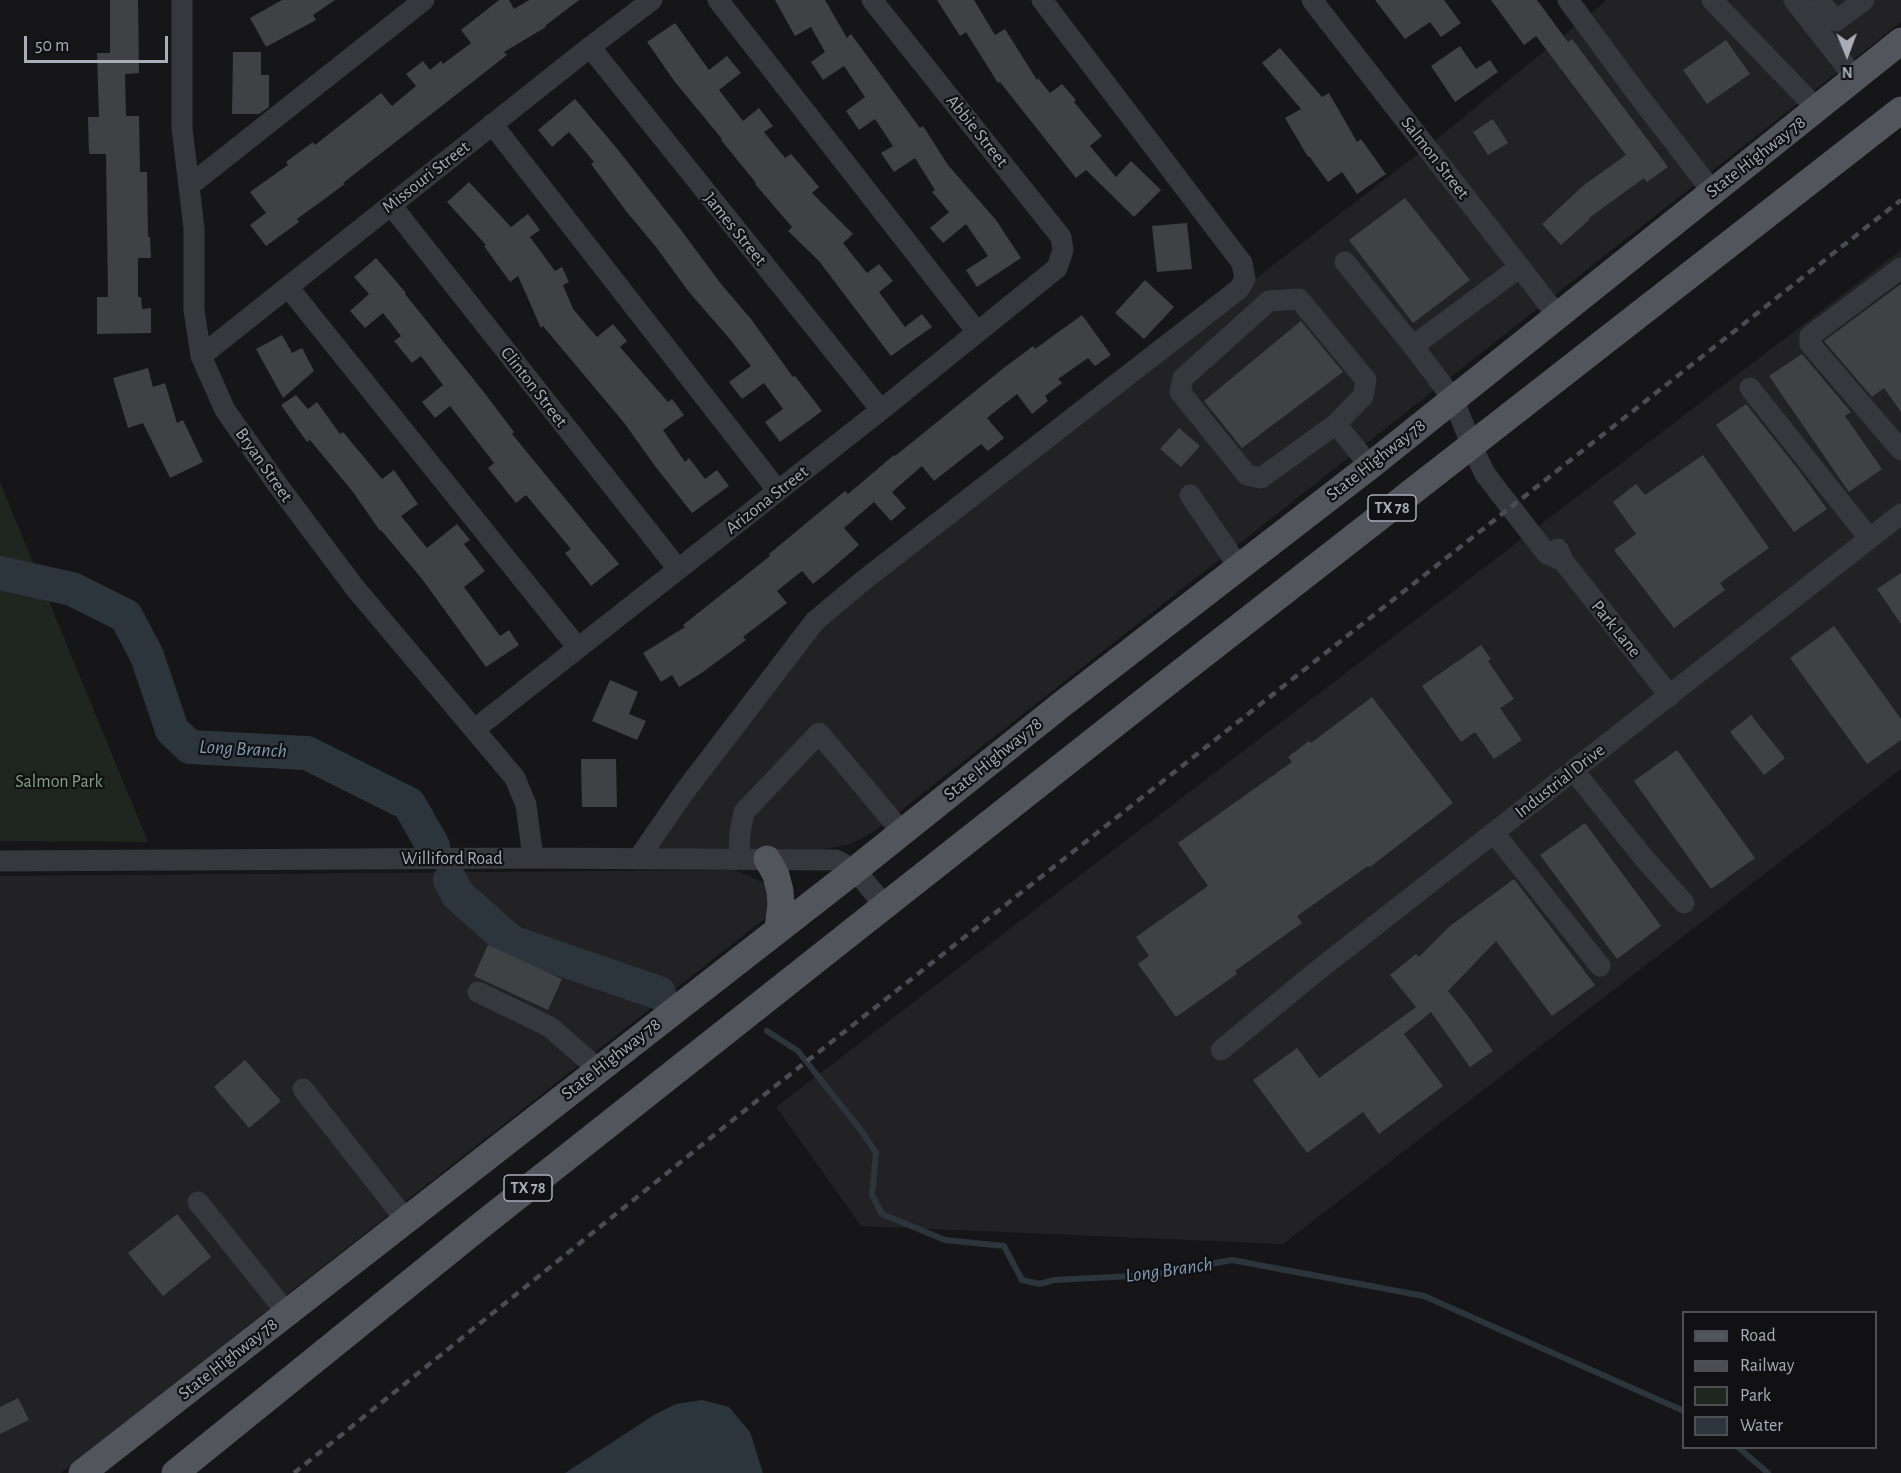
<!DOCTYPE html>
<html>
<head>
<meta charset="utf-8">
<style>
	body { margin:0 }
	#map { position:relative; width:1901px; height:1473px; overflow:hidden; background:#161618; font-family:"Alegreya Sans",sans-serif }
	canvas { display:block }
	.legend { position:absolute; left:1682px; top:1311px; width:195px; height:138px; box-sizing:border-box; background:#111113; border:2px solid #4d4f55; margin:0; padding:8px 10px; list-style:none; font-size:18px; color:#a8adb8 }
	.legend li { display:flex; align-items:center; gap:12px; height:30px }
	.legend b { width:30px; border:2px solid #4d4f55 }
	.north { position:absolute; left:1817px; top:24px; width:60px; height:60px; -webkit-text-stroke:4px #111113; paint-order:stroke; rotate:179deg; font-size:16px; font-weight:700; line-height:24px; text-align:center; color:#a8adb8 }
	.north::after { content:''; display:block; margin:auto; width:21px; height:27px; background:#a8adb8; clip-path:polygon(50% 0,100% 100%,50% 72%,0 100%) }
	.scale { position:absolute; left:24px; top:36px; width:144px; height:27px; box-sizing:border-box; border:3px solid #a8adb8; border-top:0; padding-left:8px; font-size:18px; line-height:21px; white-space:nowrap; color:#a8adb8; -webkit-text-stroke:4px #111113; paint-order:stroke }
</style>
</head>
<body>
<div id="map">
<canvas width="1901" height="1473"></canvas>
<ul class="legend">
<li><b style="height:8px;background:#53555c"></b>Road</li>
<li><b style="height:8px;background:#4a4c52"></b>Railway</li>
<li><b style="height:16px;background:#1e261f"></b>Park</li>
<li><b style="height:16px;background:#2c353c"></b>Water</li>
</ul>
<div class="north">N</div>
<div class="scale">50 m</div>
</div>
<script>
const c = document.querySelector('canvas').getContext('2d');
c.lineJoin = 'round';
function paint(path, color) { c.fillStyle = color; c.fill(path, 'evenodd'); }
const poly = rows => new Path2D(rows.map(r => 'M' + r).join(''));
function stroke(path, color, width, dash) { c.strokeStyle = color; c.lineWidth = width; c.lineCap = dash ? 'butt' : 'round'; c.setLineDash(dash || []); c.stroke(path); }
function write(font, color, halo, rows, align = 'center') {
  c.font = font + ' "Alegreya Sans",sans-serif'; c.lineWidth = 4.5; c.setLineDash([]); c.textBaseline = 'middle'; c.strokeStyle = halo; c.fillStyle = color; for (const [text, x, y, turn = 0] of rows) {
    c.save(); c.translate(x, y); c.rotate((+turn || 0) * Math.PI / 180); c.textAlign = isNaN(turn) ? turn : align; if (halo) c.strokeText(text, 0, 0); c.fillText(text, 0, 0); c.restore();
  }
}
const built = poly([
	[1607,0,1901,0,1901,22,876,830,851,844,821,850,644,849,827,612,1242,289,1427,147],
	[1901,250,1901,769,1283,1244,861,1226,776,1107],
	[735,870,767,884,768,916,61,1473,0,1473,0,876]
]);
const green = poly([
	[0,482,148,842,0,841]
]);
const water = poly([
	[702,1400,729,1407,750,1432,763,1473,565,1473,654,1415,676,1404]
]);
const stream = poly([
	[767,1031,798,1051,863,1133,876,1153,872,1195,882,1214,945,1240,1004,1246,1022,1280,1040,1284,1054,1280,1152,1275,1232,1260,1424,1296,1684,1411],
	[1739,1448,1768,1473]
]);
const river = poly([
	[0,573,72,589,126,616,147,656,172,730,190,747,307,753,409,804,433,846],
	[450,880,458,895,511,942,659,993]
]);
const building = poly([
	[110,0,138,0,139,73,125,74,126,116,139,116,140,172,147,172,148,237,150,237,151,258,138,258,138,297,141,297,142,309,151,308,151,333,97,334,97,297,108,297,106,154,89,154,88,117,99,117,97,53,110,53],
	[282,0,335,0,313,15,316,20,266,47,250,18],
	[499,0,509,0,514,9,529,0,579,0,545,26,546,27,504,52,507,55,343,183,345,184,297,219,299,222,266,246,250,225,266,213,250,192,288,165,286,162,313,142,315,145,381,93,392,106,416,86,406,74,423,61,430,70,441,61,443,64,471,43,461,30],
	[775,0,825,0,847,38,851,34,920,128,923,126,948,165,996,220,1021,258,977,287,966,270,988,256,966,224,943,243,930,228,949,212,932,192,935,190,915,158,894,172,881,153,893,146,875,119,859,130,846,111,865,97,844,66,823,80,811,62,825,52,811,27,795,36],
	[937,0,974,0,995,35,1005,29,1037,80,1038,78,1050,93,1062,84,1076,100,1074,102,1102,136,1090,146,1116,177,1131,161,1161,190,1134,217,1086,170,1076,178,1000,82,998,83,966,32,960,36],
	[1375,0,1444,0,1461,23,1441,37,1430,22,1405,39],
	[1491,0,1537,0,1568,42,1572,39,1668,167,1647,182,1644,178,1589,218,1590,219,1561,245,1542,224,1584,185,1626,155,1536,36,1524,45],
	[675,23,709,70,727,56,741,73,719,90,743,121,759,108,773,126,764,132,785,158,791,154,819,187,812,193,853,234,843,243,867,273,879,264,893,281,879,292,905,327,922,314,932,327,891,356,819,261,788,231,792,227,755,184,756,183,721,140,722,139,675,82,647,42],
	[1726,40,1750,74,1707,104,1683,70],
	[1460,46,1476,69,1490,60,1498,72,1455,102,1431,66],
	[1280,48,1322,97,1329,93,1357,142,1361,139,1386,174,1357,194,1342,172,1328,182,1309,156,1308,157,1285,118,1301,109,1262,63],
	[233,52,261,52,261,75,269,75,269,107,259,114,232,114],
	[575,99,615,146,681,230,721,284,751,319,793,377,795,376,822,411,780,442,765,422,783,409,764,383,742,399,729,382,751,366,729,338,689,292,656,247,626,211,591,164,594,162,569,132,552,147,538,130],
	[1493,119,1508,143,1488,155,1473,132],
	[469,182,511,227,528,214,540,230,530,237,555,271,562,267,569,282,563,285,573,309,597,337,613,324,627,341,620,347,668,402,672,399,684,415,663,430,685,462,689,458,705,479,717,470,729,486,692,513,655,466,625,424,543,326,541,328,518,276,510,282,484,246,486,245,447,202],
	[1405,198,1470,280,1413,323,1349,240],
	[1187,223,1192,269,1157,272,1152,226],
	[376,258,406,293,405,294,483,391,514,432,512,434,619,564,591,586,565,553,571,549,526,495,516,503,488,468,494,463,450,406,435,418,422,402,443,385,421,356,412,363,394,341,401,336,383,313,365,328,350,311,369,294,354,277],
	[1145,280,1174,307,1144,339,1115,313],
	[1901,284,1901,412,1884,388,1872,397,1824,341],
	[1082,315,1111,355,1095,366,1088,358,1058,379,1062,383,1045,396,1048,401,1032,414,1017,394,987,418,1004,438,988,451,981,444,934,481,922,466,892,492,906,508,891,521,874,502,844,528,859,545,829,571,813,584,802,571,777,591,787,603,743,637,746,640,703,672,679,687,672,675,661,682,643,653,685,627,683,625,770,556,769,554,845,491,848,494,894,455,895,456,1005,367,1033,346,1035,349],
	[1301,321,1343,372,1242,448,1204,401],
	[282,335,292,353,302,348,314,371,283,398,256,349],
	[1802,354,1851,412,1845,416,1882,469,1849,492,1769,376],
	[148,368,153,387,165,383,177,423,183,420,203,462,170,478,143,423,128,428,113,378],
	[296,395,308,409,317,402,340,434,343,432,382,479,394,470,418,504,401,516,427,548,457,524,470,540,464,544,485,571,464,587,500,636,509,630,519,645,486,667,422,579,381,530,380,531,353,492,310,440,307,442,281,405],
	[1746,404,1798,469,1827,509,1794,532,1716,425],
	[1179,428,1200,446,1181,467,1160,449],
	[1703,455,1769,548,1720,583,1725,590,1674,628,1614,550,1636,534,1613,502,1636,484,1645,495],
	[1901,573,1901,624,1877,589],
	[1834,626,1901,719,1901,740,1867,764,1790,658],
	[1481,645,1491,659,1488,661,1514,699,1500,708,1522,740,1494,759,1475,732,1461,742,1422,686],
	[610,680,638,692,629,714,646,721,637,740,592,721],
	[1372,697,1453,803,1370,867,1368,866,1297,916,1302,923,1235,971,1237,974,1176,1017,1138,964,1149,956,1136,937,1208,886,1178,843,1292,762,1288,757,1309,741,1311,743],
	[1751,715,1785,758,1764,775,1730,732],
	[1677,750,1755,858,1711,889,1634,781],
	[581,759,616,759,617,807,582,807],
	[1585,823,1661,926,1617,959,1540,855],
	[1514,879,1595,985,1552,1016,1496,941,1448,991,1468,1016,1493,1051,1470,1067,1431,1012,1404,1034,1443,1086,1379,1134,1363,1112,1307,1153,1253,1080,1297,1048,1319,1078,1416,1007,1390,975,1416,954,1419,957,1450,926],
	[488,945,562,979,548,1010,474,976],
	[245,1060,281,1101,249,1128,214,1087],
	[177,1214,211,1257,163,1296,128,1253],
	[18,1398,29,1420,0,1434,0,1407]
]);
const minor = poly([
	[182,0,182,128,194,228,194,310,201,356,225,410,277,484,355,588,515,778,526,805,533,858],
	[718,0,977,332],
	[1312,0,1557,315],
	[1568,0,1638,95,1712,191],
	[1712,0,1817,109],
	[1794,0,1855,78],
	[1819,0,1836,21,1864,0],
	[590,47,881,410],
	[492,124,778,491],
	[189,186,424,0],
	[391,205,678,569],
	[1345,262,1413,346],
	[1520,267,1413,346,1453,399,1472,446,1485,474,1547,554,1563,561],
	[1901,268,1810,336,1810,344,1901,450],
	[288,287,578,648],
	[201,356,590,47,652,0],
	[1750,388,1869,538],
	[1336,424,1363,396,1366,380,1299,299,1269,301,1183,378,1180,392,1247,475,1261,478,1336,424,1370,466],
	[1190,495,1239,567],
	[1558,549,1563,561,1670,696],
	[475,729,881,410,1057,268,1063,250,1061,237,872,0],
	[1574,771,1643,857,1684,903],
	[1494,833,1600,966],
	[638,859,685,791,815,621,864,580,1239,289,1245,279,1242,263,1042,0],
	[739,859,740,832,744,812,819,733,902,832],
	[0,861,533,858,836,860,855,870,885,906],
	[478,992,550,1027,598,1069],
	[1221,1050,1317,971,1901,514],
	[303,1089,405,1219],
	[198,1202,287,1313]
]);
const major = poly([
	[767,859,776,875,780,891,781,905,778,928],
	[82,1473,855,870,1061,705,1370,466,1901,41],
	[175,1473,479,1227,849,934,1176,676,1901,110]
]);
const rail = poly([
	[294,1473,764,1095,1901,200]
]);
const shields = [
	[1392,508,48],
	[528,1188,48]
];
const shieldNames = [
	["TX 78",1392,508],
	["TX 78",528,1188]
];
const streetNames = [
	["Abbie Street",977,131,51],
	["State Highway 78",1756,157,-38],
	["Salmon Street",1435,158,52],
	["Missouri Street",426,177,-38],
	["James Street",735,229,51],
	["Clinton Street",534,387,52],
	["State Highway 78",1376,460,-38],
	["Bryan Street",264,465,55],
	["Arizona Street",767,500,-38],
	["Park Lane",1616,629,51],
	["State Highway 78",993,759,-39],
	["Industrial Drive",1560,781,-38],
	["Williford Road",452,859],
	["State Highway 78",611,1059,-38],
	["State Highway 78",228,1359,-38]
];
const parkNames = [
	["Salmon Park",59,782]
];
const waterNames = [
	["Long Branch",243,749,3],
	["Long Branch",1169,1270,-8]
];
paint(built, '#222225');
paint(green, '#1e261f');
paint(water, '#2c353c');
stroke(stream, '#2c353c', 6);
stroke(river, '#2c353c', 34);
paint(building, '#404145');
stroke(minor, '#37383d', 21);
stroke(major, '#53555c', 27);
stroke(rail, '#4a4c52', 4.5, [8, 6]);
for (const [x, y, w] of shields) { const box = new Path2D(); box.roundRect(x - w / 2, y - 13, w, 26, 4.5); c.fillStyle = '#111113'; c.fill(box); stroke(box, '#a8adb8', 1.5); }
write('bold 16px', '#a8adb8', null, shieldNames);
write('18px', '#a8adb8', '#111113', streetNames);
write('18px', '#7fa381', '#111113', parkNames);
write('italic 20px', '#7f9bb3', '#111113', waterNames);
</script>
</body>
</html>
